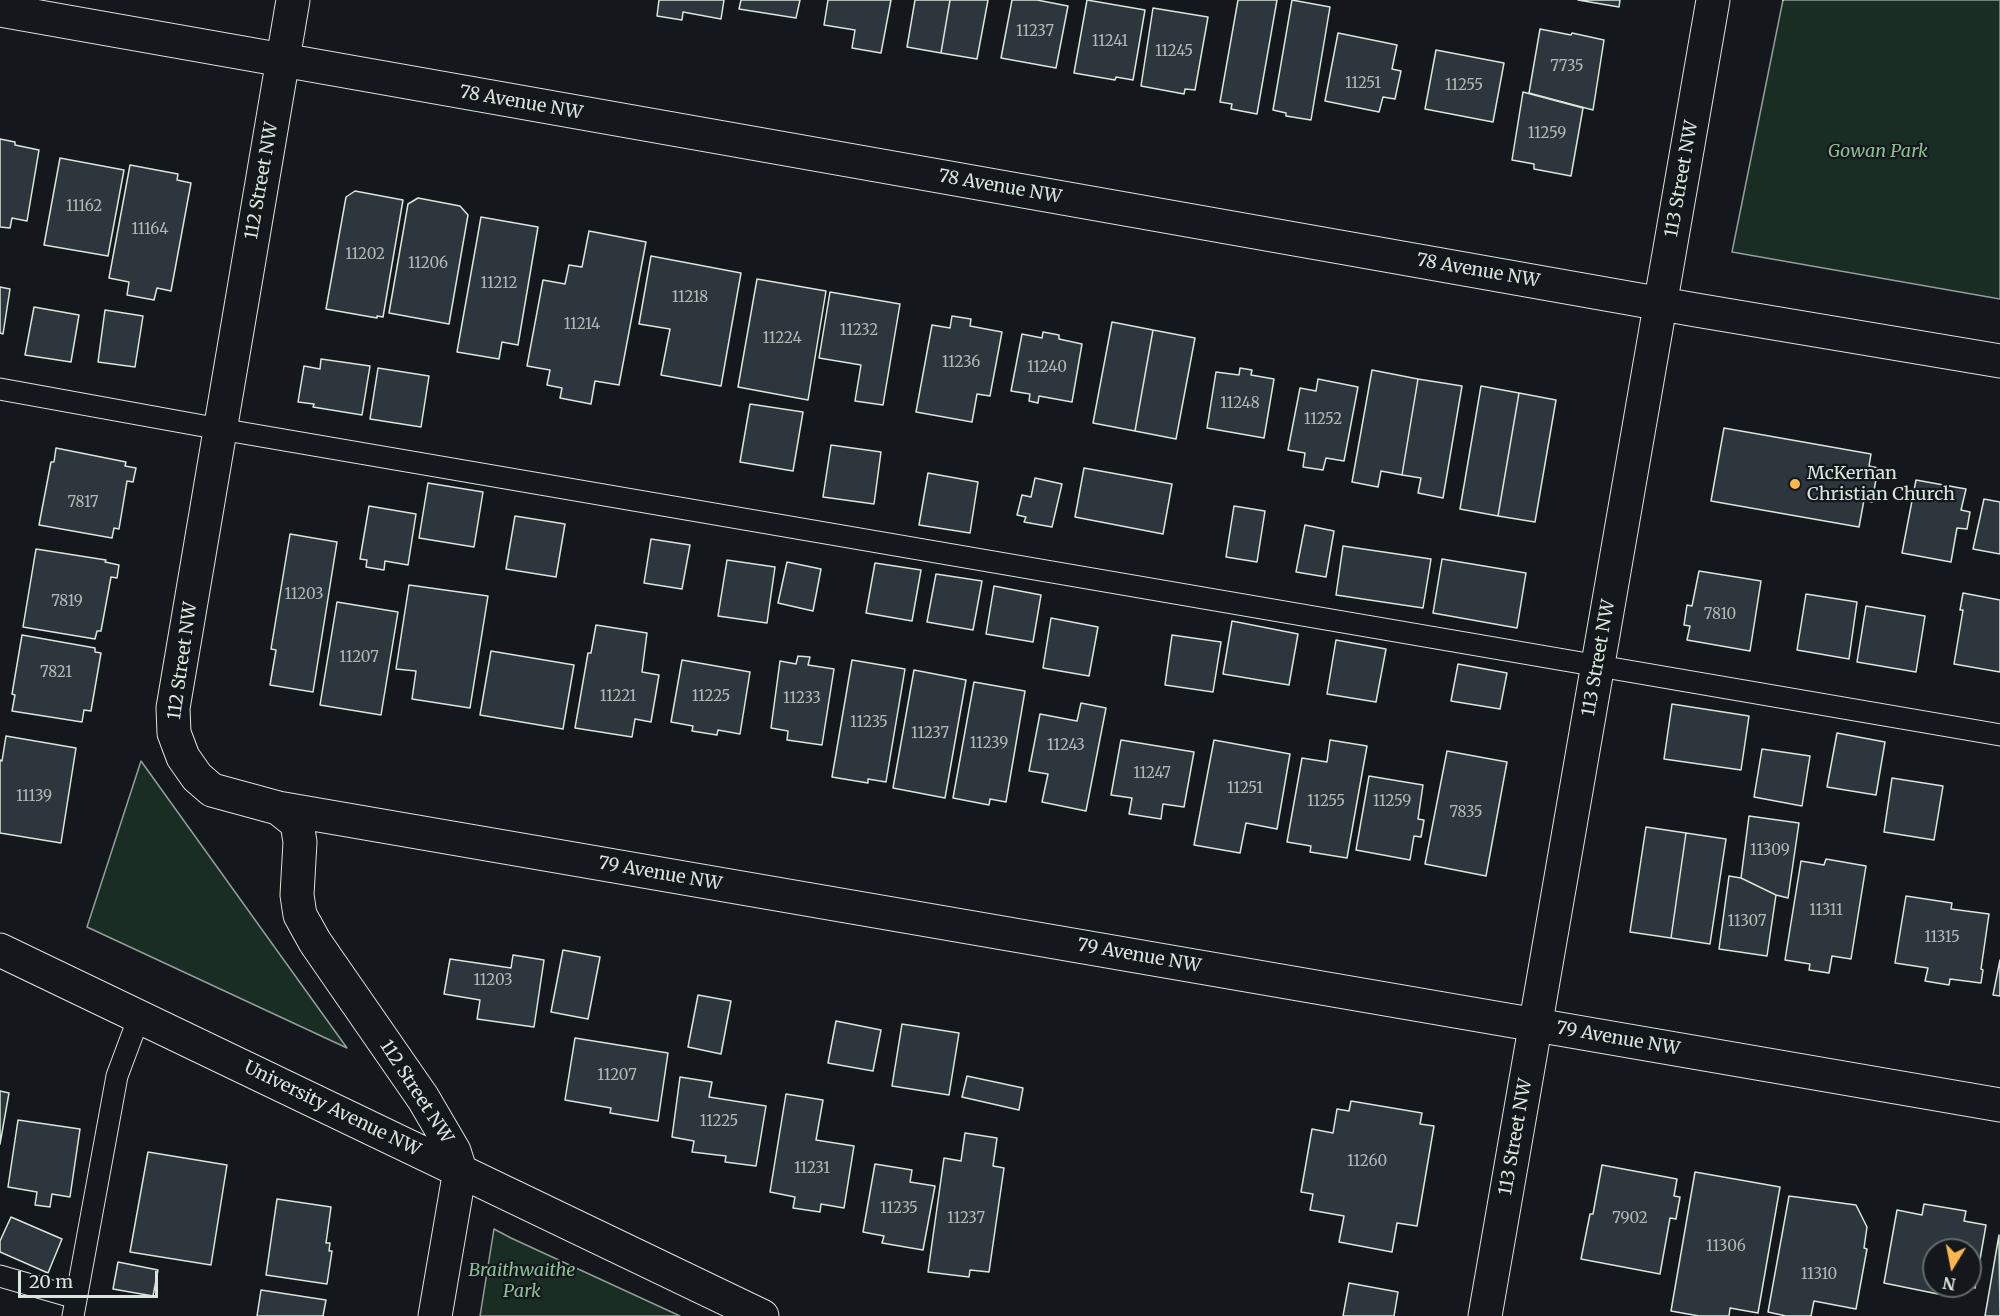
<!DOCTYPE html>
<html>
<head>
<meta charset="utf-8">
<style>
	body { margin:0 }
	#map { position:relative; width:2000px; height:1316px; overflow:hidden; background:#14181c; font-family:Merriweather,serif }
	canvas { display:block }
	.north { position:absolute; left:1922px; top:1238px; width:60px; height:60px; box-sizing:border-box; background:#14181c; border:2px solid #626a69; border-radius:50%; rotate:190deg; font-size:16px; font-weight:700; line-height:24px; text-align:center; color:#d8e6dc }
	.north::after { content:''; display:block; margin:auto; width:21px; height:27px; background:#ffb74d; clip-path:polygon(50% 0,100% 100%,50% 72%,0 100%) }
	.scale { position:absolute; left:18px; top:1271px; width:140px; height:27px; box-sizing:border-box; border:3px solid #d8e6dc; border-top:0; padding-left:8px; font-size:18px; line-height:21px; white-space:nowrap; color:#d8e6dc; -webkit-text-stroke:4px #14181c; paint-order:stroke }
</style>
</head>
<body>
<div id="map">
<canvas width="2000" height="1316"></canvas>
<div class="north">N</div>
<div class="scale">20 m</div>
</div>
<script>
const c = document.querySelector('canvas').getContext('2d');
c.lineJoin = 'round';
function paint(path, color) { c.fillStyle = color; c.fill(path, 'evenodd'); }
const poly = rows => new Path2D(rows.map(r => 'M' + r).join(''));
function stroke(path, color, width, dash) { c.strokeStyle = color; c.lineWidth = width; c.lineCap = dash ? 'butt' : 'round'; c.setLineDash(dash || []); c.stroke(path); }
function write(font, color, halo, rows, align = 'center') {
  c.font = font + ' Merriweather,serif'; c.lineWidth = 4.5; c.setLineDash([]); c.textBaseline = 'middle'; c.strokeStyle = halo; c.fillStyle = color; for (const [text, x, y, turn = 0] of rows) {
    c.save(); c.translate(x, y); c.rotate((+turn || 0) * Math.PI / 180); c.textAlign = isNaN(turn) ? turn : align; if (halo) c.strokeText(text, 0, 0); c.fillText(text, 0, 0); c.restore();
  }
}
const green = poly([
	[1783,0,2000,0,2000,299,1732,252,1783,0],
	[141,761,347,1048,87,927,141,761],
	[494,1229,511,1238,680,1316,480,1316,494,1229]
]);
const building = poly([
	[659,0,724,0,721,19,683,12,682,20,657,16,659,0],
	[741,0,800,0,796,18,739,9,741,0],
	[828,0,891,0,881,53,852,48,855,30,824,25,828,0],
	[915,0,950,0,941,53,907,47,915,0],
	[950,0,988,0,977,59,941,53,950,0],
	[1012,0,1037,0,1068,6,1056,68,1001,58,1012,0],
	[1087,0,1145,10,1133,80,1116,77,1115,80,1074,73,1087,0],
	[1238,0,1277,0,1257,114,1231,109,1232,104,1220,102,1238,0],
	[1292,0,1330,7,1311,120,1286,116,1286,113,1273,110,1292,0],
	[1578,0,1620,0,1619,7,1578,0],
	[1153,8,1208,17,1195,90,1185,89,1184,94,1141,86,1153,8],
	[1540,29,1571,35,1572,33,1604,40,1593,110,1529,93,1540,29],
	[1338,33,1397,45,1392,69,1401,71,1395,99,1383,97,1379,112,1325,101,1338,33],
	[1436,50,1504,63,1493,122,1425,109,1436,50],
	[1523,92,1583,108,1571,176,1534,169,1534,164,1512,160,1523,92],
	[0,139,15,142,15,145,39,150,27,221,12,218,10,228,0,227,0,139],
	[60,158,124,170,108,256,44,245,60,158],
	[130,165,178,174,177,180,191,183,171,291,157,288,154,300,127,295,129,282,109,278,130,165],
	[355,191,403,200,383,317,377,316,377,318,326,309,346,197,355,191],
	[418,198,460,206,468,215,449,324,389,313,408,204,418,198],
	[481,217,538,227,518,345,502,342,499,359,457,352,481,217],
	[589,231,646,242,619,385,595,381,591,404,560,398,562,388,547,385,550,370,527,366,543,280,565,284,569,265,582,267,589,231],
	[651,256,741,273,721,386,661,375,670,329,639,324,651,256],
	[757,279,826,291,808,400,738,387,757,279],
	[0,287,10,289,3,334,0,333,0,287],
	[830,292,900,304,883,405,855,401,861,365,819,358,830,292],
	[34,307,79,315,71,362,25,355,34,307],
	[105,310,143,316,135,367,98,362,105,310],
	[952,316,971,319,970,326,1002,332,990,396,977,394,972,422,916,412,932,325,950,328,952,316],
	[1112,322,1153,330,1135,431,1093,423,1112,322],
	[1153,330,1195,338,1176,439,1135,431,1153,330],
	[1043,332,1059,335,1059,339,1082,344,1072,402,1039,396,1038,403,1029,401,1030,394,1011,391,1022,334,1042,338,1043,332],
	[321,359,370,366,362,415,313,407,314,404,298,402,304,366,320,369,321,359],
	[378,368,429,376,421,427,370,419,378,368],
	[1240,368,1252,370,1251,375,1274,379,1264,438,1207,428,1216,372,1239,375,1240,368],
	[1372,370,1418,379,1402,475,1381,471,1378,487,1352,482,1372,370],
	[1318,379,1358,387,1344,461,1326,458,1323,470,1303,467,1305,453,1288,450,1300,388,1316,391,1318,379],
	[1418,379,1462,386,1443,498,1418,493,1421,478,1402,475,1418,379],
	[1481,386,1519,393,1498,516,1460,509,1481,386],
	[1519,393,1556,400,1535,522,1498,516,1519,393],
	[750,404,803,412,793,471,740,462,750,404],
	[1724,428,1871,454,1869,466,1878,468,1872,502,1864,500,1859,527,1711,501,1724,428],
	[831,445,881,452,874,504,823,497,831,445],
	[56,448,126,462,125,466,136,468,133,482,127,481,119,529,114,528,112,538,39,525,51,462,54,462,56,448],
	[1084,468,1172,484,1163,534,1075,517,1084,468],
	[928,473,978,482,970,533,919,525,928,473],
	[1035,478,1062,484,1052,527,1024,522,1026,517,1017,515,1022,495,1031,497,1035,478],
	[1916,480,1966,489,1961,510,1970,512,1967,529,1957,528,1951,562,1902,553,1916,480],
	[428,483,483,492,474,547,419,538,428,483],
	[1984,499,2000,502,2000,554,1973,549,1984,499],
	[369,506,416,514,408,565,385,561,384,570,366,567,367,560,360,559,369,506],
	[1234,506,1265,511,1257,562,1226,557,1234,506],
	[515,516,565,524,556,577,506,569,515,516],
	[1305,525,1334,531,1326,577,1296,572,1305,525],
	[290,534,337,542,313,692,270,685,276,650,271,649,290,534],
	[651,539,690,545,682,589,644,583,651,539],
	[1343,546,1431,559,1423,608,1336,595,1343,546],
	[36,549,106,560,105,562,119,565,117,578,111,577,101,631,97,631,95,639,23,627,36,549],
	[1442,559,1526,573,1517,628,1433,613,1442,559],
	[727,560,775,567,767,623,718,616,727,560],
	[787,562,821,569,813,611,778,603,787,562],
	[875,563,921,570,912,621,866,613,875,563],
	[1699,571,1761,581,1750,651,1687,640,1690,626,1684,625,1687,605,1692,606,1699,571],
	[936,574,982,581,973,630,927,622,936,574],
	[409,585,488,596,470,708,412,699,416,671,396,669,409,585],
	[994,586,1041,595,1033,642,986,634,994,586],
	[1963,593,2000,600,2000,672,1954,664,1963,610,1960,610,1963,593],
	[1806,594,1857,602,1849,659,1797,650,1806,594],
	[337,602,398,612,381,715,320,705,337,602],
	[1866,606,1925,616,1916,672,1857,662,1866,606],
	[1051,618,1098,627,1089,676,1043,668,1051,618],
	[1232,621,1298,634,1289,685,1223,674,1232,621],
	[596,625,647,633,642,672,659,675,651,722,635,719,632,737,575,728,588,653,591,653,596,625],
	[22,635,95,648,95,652,101,653,91,711,84,710,82,722,12,711,15,695,12,694,22,635],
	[1172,635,1221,642,1213,692,1165,685,1172,635],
	[1336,640,1386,649,1376,702,1327,694,1336,640],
	[491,651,574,665,563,729,480,715,491,651],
	[798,656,810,657,808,665,834,669,822,745,787,740,788,731,771,728,780,661,796,664,798,656],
	[682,660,750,672,740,734,718,730,717,735,692,731,693,726,671,722,682,660],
	[852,660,905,669,886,782,868,779,868,783,832,777,852,660],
	[1458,664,1507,673,1500,709,1451,701,1458,664],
	[914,670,966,680,945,798,893,788,914,670],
	[974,682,1025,691,1006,802,990,799,989,805,953,798,974,682],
	[1081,703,1106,708,1086,811,1042,802,1048,774,1029,771,1040,714,1077,721,1081,703],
	[1672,704,1749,716,1741,770,1664,759,1672,704],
	[1837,733,1885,742,1876,795,1827,787,1837,733],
	[6,736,76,748,61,843,0,833,0,760,2,761,6,736],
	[1121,740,1194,752,1184,807,1163,804,1161,819,1129,814,1132,798,1111,795,1121,740],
	[1214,740,1290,754,1277,829,1246,823,1240,853,1194,845,1214,740],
	[1330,740,1367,746,1347,858,1310,852,1311,846,1287,842,1302,758,1327,762,1330,740],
	[1762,749,1810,756,1802,806,1754,797,1762,749],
	[1447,751,1507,762,1486,876,1425,864,1447,751],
	[1369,776,1423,785,1418,819,1424,820,1421,837,1414,836,1410,860,1356,850,1369,776],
	[1892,778,1943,786,1934,840,1884,832,1892,778],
	[1749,816,1799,823,1788,898,1776,895,1741,878,1749,816],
	[1646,827,1686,833,1671,938,1630,932,1646,827],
	[1686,833,1726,839,1710,944,1671,938,1686,833],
	[1826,859,1866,866,1851,959,1832,956,1829,973,1809,970,1810,964,1785,960,1801,861,1824,865,1826,859],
	[1729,876,1741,878,1776,895,1767,956,1719,949,1729,876],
	[1906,896,1952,903,1951,909,1989,914,1981,969,1983,970,1981,983,1950,979,1949,985,1925,981,1928,968,1895,963,1906,896],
	[563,950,600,957,588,1019,551,1012,563,950],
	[513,955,544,960,534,1027,477,1019,480,1000,444,994,450,959,511,968,513,955],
	[2000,960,2000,996,1993,995,2000,960],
	[698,995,731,1001,721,1054,688,1047,698,995],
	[836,1021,881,1030,873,1071,828,1063,836,1021],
	[902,1024,959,1033,949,1095,892,1086,902,1024],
	[575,1038,668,1053,658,1121,610,1113,611,1108,565,1100,575,1038],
	[967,1076,1023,1088,1019,1110,962,1097,967,1076],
	[680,1077,712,1082,709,1097,766,1106,756,1166,725,1162,726,1156,692,1152,694,1141,672,1137,680,1077],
	[0,1091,9,1093,0,1144,0,1091],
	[786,1094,823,1100,816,1140,854,1146,844,1208,821,1204,820,1212,793,1208,795,1197,770,1192,786,1094],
	[1351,1101,1422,1113,1420,1124,1434,1126,1417,1226,1397,1223,1392,1252,1339,1242,1344,1216,1310,1210,1313,1194,1301,1192,1312,1129,1333,1133,1337,1109,1349,1111,1351,1101],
	[18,1120,80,1129,70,1197,52,1194,50,1207,35,1205,37,1192,8,1187,18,1120],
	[965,1133,997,1138,993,1166,1004,1168,989,1272,970,1270,969,1277,928,1272,944,1158,961,1161,965,1133],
	[148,1152,227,1165,211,1265,130,1252,148,1152],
	[875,1164,912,1170,910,1182,935,1186,923,1250,882,1243,884,1236,863,1232,875,1164],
	[1602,1165,1677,1179,1674,1196,1680,1197,1676,1219,1670,1218,1660,1274,1581,1259,1590,1214,1593,1214,1602,1165],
	[1695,1172,1780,1187,1758,1313,1730,1308,1729,1316,1699,1316,1671,1311,1695,1172],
	[1789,1196,1856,1205,1867,1227,1864,1248,1867,1249,1856,1309,1814,1301,1811,1316,1786,1316,1768,1312,1789,1196],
	[277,1199,331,1207,326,1243,330,1243,329,1251,332,1251,327,1284,266,1275,277,1199],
	[1924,1204,1966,1211,1964,1221,1986,1225,1975,1288,1965,1286,1970,1286,1970,1250,1934,1250,1934,1286,1939,1286,1938,1294,1884,1283,1897,1210,1922,1215,1924,1204],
	[11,1217,62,1239,48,1273,0,1252,0,1241,11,1217],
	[1999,1235,2000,1316,1985,1316,1999,1235],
	[118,1262,158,1270,153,1296,113,1289,118,1262],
	[1349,1283,1398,1292,1394,1316,1343,1316,1349,1283],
	[261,1290,326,1300,323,1316,257,1316,261,1290]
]);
const service = poly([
	[0,389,220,429,2000,735],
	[0,1276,76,1298],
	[73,1316,117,1076,139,1017]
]);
const minor = poly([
	[293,0,173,708,174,733,183,757,197,777,212,790,278,808,297,823,300,842,297,895,300,915,315,942,423,1098,454,1151,460,1170,435,1316],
	[0,10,1696,310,2000,361],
	[278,808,2000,1105],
	[0,950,762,1316],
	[1485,1316,1713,0]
]);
const fence = poly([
	[1783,1,1783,0]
]);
const markers = [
	[1795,484,6,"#ffb74d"]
];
const numberNames = [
	["11237",1035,32],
	["11241",1110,42],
	["11245",1174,52],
	["7735",1567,67],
	["11251",1363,84],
	["11255",1464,86],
	["11259",1547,134],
	["11162",84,207],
	["11164",150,230],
	["11202",365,255],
	["11206",428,264],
	["11212",499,284],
	["11218",690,298],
	["11214",582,325],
	["11232",859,331],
	["11224",782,339],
	["11236",961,363],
	["11240",1047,368],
	["11248",1240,404],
	["11252",1323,420],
	["7817",83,503],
	["11203",304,595],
	["7819",67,602],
	["7810",1720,615],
	["11207",359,658],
	["7821",56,673],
	["11221",618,697],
	["11225",711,697],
	["11233",802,699],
	["11235",869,723],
	["11237",930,734],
	["11239",989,744],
	["11243",1066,746],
	["11247",1152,774],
	["11251",1245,789],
	["11139",34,797],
	["11255",1326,802],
	["11259",1392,802],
	["7835",1466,813],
	["11309",1770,851],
	["11311",1826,911],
	["11307",1747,922],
	["11315",1942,938],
	["11203",493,981],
	["11207",617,1076],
	["11225",719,1122],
	["11260",1367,1162],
	["11231",812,1169],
	["11235",899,1209],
	["11237",966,1219],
	["7902",1630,1219],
	["11306",1726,1247],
	["11310",1819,1275]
];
const streetNames = [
	["78 Avenue NW",521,103,10],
	["113 Street NW",1682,179,-80],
	["112 Street NW",262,181,-80],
	["78 Avenue NW",1000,187,10],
	["78 Avenue NW",1478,271,10],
	["113 Street NW",1599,658,-80],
	["112 Street NW",183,661,-82],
	["79 Avenue NW",660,874,10],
	["79 Avenue NW",1139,956,10],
	["79 Avenue NW",1618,1039,10],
	["112 Street NW",416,1092,57],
	["University Avenue NW",332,1109,26],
	["113 Street NW",1516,1137,-80]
];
const parkNames = [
	["Gowan Park",1878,152],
	["Braithwaithe",522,1271],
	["Park",522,1292]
];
const poiNames = [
	["McKernan",1807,474],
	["Christian Church",1807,495]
];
paint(green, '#1a2d24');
stroke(green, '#939e99', 1.5);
paint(building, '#2c363c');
stroke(building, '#d8e6dc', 1.5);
stroke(service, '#d8e6dc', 23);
stroke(minor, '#d8e6dc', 35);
stroke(service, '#14181c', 21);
stroke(minor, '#14181c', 33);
stroke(fence, '#d8e6dc', 1.5, [8, 3]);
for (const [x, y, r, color] of markers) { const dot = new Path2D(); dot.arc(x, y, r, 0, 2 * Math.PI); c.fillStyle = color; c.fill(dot); stroke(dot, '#14181c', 2); }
write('15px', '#adbab4', null, numberNames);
write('18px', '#d8e6dc', '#14181c', streetNames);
write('italic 18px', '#8ac095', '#14181c', parkNames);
write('18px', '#d8e6dc', '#14181c', poiNames, 'left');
</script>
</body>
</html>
